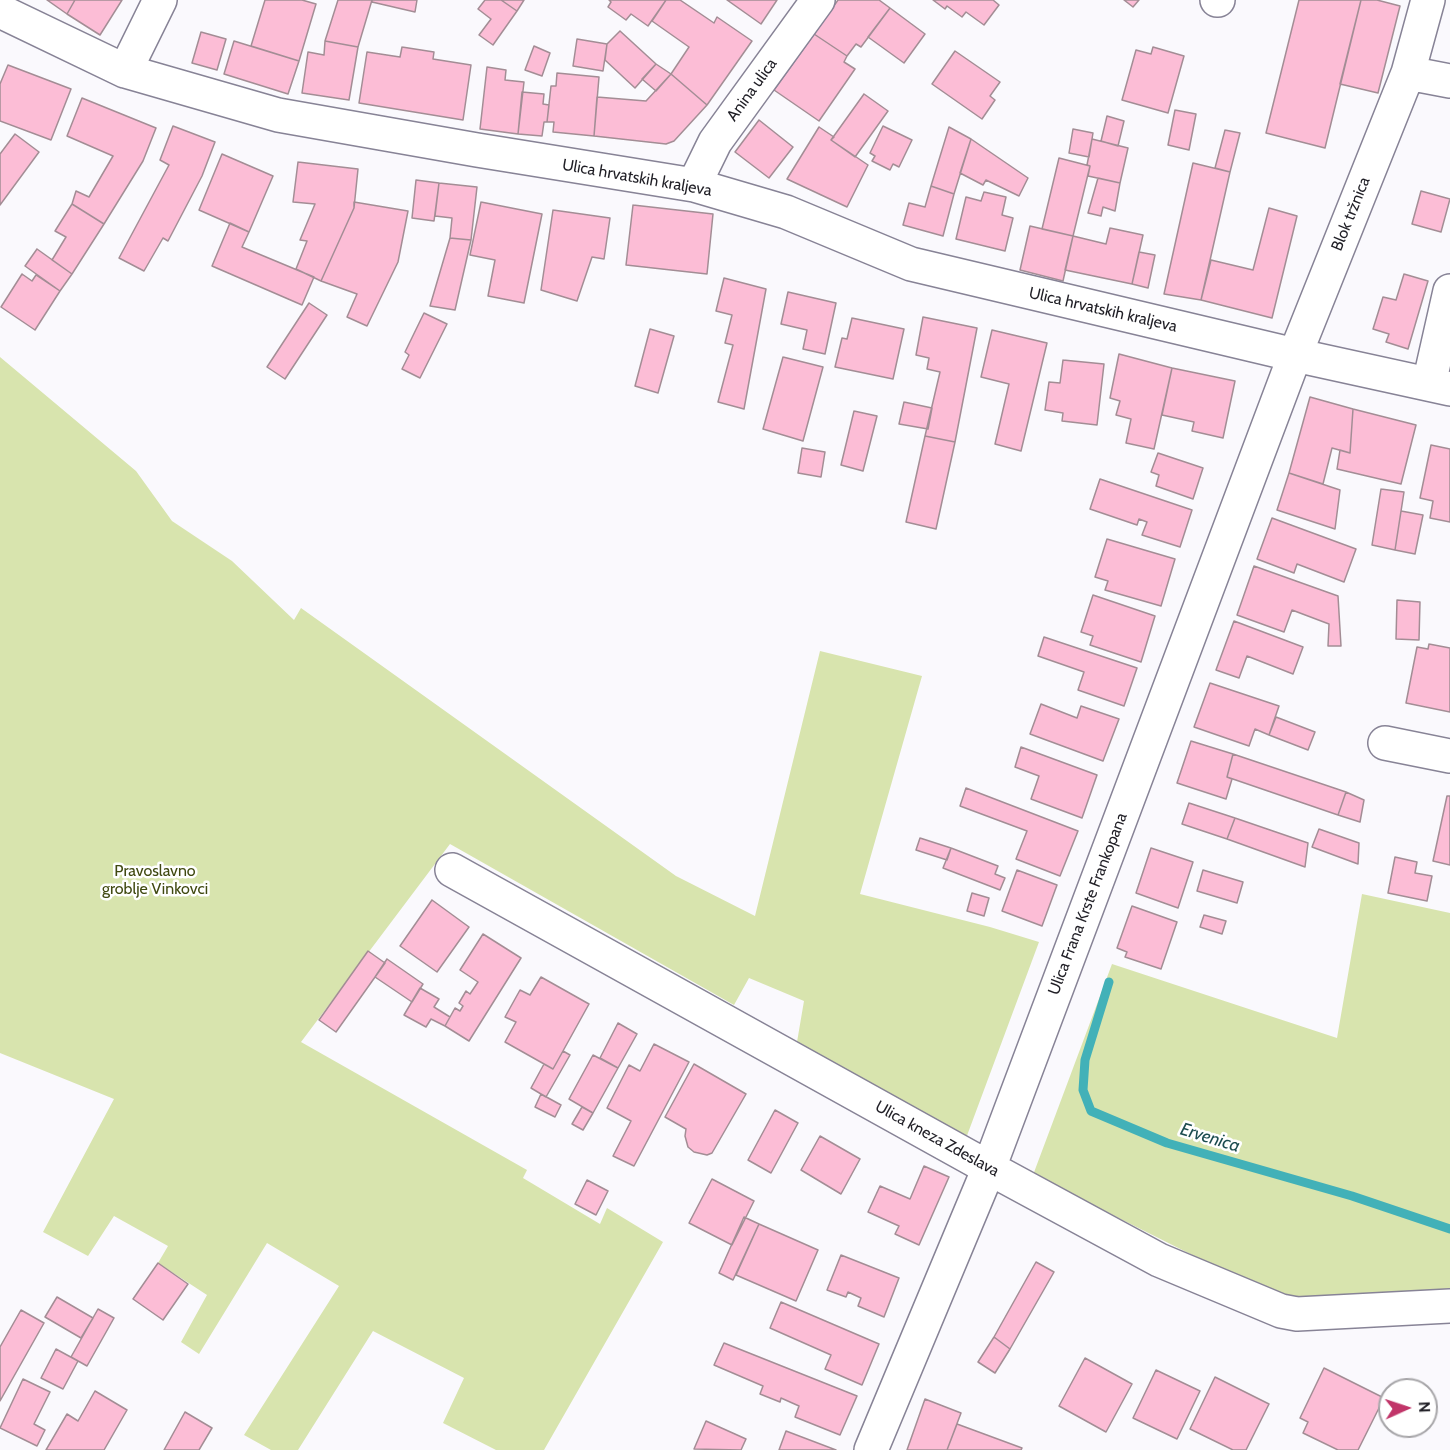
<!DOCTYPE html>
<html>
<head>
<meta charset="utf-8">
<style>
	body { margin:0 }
	#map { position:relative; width:1450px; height:1450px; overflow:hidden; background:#faf9fd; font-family:Cabin,sans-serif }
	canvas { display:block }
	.north { position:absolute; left:1378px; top:1378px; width:60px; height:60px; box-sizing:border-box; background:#fff; border:2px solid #a6a5a8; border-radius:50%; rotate:87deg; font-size:16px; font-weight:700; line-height:24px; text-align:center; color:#201f26 }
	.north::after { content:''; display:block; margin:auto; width:21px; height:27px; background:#c13569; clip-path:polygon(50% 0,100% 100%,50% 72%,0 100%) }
</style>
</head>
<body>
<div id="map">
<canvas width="1450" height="1450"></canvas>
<div class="north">N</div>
</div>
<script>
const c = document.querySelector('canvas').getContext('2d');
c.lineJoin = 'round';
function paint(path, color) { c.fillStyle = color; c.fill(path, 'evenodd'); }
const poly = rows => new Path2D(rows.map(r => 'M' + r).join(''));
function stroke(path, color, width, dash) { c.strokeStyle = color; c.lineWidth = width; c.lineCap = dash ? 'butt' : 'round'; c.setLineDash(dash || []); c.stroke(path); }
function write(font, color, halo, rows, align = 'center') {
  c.font = font + ' Cabin,sans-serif'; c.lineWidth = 5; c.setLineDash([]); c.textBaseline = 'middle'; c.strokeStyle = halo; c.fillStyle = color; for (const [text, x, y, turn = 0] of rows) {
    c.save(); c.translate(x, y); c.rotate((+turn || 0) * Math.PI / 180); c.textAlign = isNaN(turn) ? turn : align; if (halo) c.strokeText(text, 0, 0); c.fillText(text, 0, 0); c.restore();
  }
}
const green = poly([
	[0,357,136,471,172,521,232,561,294,620,301,608,676,876,755,916,820,651,922,676,860,894,990,927,1039,942,965,1141,807,1053,797,1042,804,1001,749,978,734,1005,450,844,301,1042,527,1170,523,1178,600,1224,607,1208,663,1242,544,1450,496,1450,443,1423,464,1378,373,1331,298,1450,271,1450,244,1435,339,1286,267,1243,199,1354,181,1342,207,1295,158,1263,168,1246,114,1216,88,1256,43,1232,114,1099,0,1053],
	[1362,894,1450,913,1450,1293,1311,1301,1264,1291,1033,1175,1112,964,1337,1038]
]);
const stream = poly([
	[1109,982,1085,1060,1083,1090,1091,1111,1167,1143,1352,1196,1450,1229]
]);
const building = poly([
	[47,0,75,0,67,14,47,0],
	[75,0,122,0,100,35,67,14,75,0],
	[265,0,302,0,316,4,299,61,251,46,265,0],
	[338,0,372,0,358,47,325,41,338,0],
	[372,0,417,0,415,12,372,2,372,0],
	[485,0,501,0,517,11,493,45,479,35,491,19,478,9,485,0],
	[501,0,524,0,517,11,501,0],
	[609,0,666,0,648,26,631,14,626,20,608,7,611,2,609,0],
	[666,0,680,0,714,23,717,17,752,41,707,105,671,74,689,47,652,21,666,0],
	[727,0,777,0,761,24,727,0],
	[838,0,879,0,890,8,861,47,856,44,847,56,814,34,838,0],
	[933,0,993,0,999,5,984,25,966,12,962,17,947,6,945,9,933,0],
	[1124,0,1139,0,1133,7,1124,0],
	[1299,0,1361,0,1325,148,1266,133,1299,0],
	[1361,0,1377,0,1400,6,1378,93,1340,84,1361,0],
	[890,8,925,34,904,63,868,37,890,8],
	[620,31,656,64,635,88,605,60,607,44,620,31],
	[201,32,226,39,217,70,192,63,201,32],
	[814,34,847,56,844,62,855,69,819,121,774,90,814,34],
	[577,39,607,44,603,71,573,66,577,39],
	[234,41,299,61,288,94,224,74,234,41],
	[325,41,358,47,349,100,302,93,308,52,324,55,325,41],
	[534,46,550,53,542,76,525,70,534,46],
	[402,47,434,52,433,59,471,65,463,120,359,103,367,52,400,57,402,47],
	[1153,47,1184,56,1168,113,1122,100,1136,50,1151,54,1153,47],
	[955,51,1000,82,990,96,995,100,982,119,932,84,955,51],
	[656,64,671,74,656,91,642,79,656,64],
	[8,65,71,89,51,140,0,121,0,84,8,65],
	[487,67,506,70,505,80,524,82,518,134,480,129,487,67],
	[557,73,599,77,594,136,553,132,554,122,547,122,551,86,556,86,557,73],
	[671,74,707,105,674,141,666,144,594,136,597,97,646,101,671,74],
	[522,92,544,94,543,104,549,105,547,122,544,122,542,136,518,134,522,92],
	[864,94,888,111,855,157,831,140,864,94],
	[82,98,156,128,143,161,104,224,72,204,76,191,89,197,113,156,67,136,82,98],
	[1175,110,1196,114,1189,150,1168,145,1175,110],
	[1107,116,1124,121,1118,146,1101,141,1107,116],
	[759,120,793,147,769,178,735,152,759,120],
	[173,126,215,142,202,176,168,241,163,238,144,271,119,258,169,165,160,160,173,126],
	[883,126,912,140,899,167,893,164,890,170,872,161,875,156,870,153,883,126],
	[819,127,834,137,831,140,868,165,847,207,787,179,819,127],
	[949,127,971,139,954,194,931,186,949,127],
	[1073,129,1093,133,1089,157,1069,153,1073,129],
	[1225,130,1240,133,1230,172,1215,168,1225,130],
	[15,134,39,152,0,205,0,154,15,134],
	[971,139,1028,178,1019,196,986,180,983,185,960,173,971,139],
	[1092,139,1128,148,1120,183,1088,176,1090,166,1087,165,1092,139],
	[222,154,273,176,249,232,199,210,222,154],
	[1059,158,1090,166,1073,236,1042,229,1059,158],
	[298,162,358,169,354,208,321,281,296,269,307,241,300,240,315,204,293,202,298,162],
	[1193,163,1230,172,1201,300,1164,294,1193,163],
	[1098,178,1120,183,1115,211,1103,207,1101,216,1088,213,1098,178],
	[416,180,439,183,434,221,412,218,416,180],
	[439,183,477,187,471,240,450,238,452,218,435,216,439,183],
	[931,186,954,194,943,236,903,225,909,203,925,207,931,186],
	[1421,191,1450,199,1441,232,1412,224,1421,191],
	[984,192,1006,197,1002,215,1013,218,1005,251,956,239,966,197,981,201,984,192],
	[354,202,408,211,398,262,367,326,347,317,357,294,321,281,354,208,354,202],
	[481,202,542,214,524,303,488,296,495,260,470,255,481,202],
	[72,204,104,224,72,274,52,260,66,237,55,231,72,204],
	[633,205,713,214,707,274,626,265,633,205],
	[1269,208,1297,216,1272,318,1201,300,1211,260,1253,270,1269,208],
	[553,210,610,218,604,259,592,257,577,301,541,290,553,210],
	[230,223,249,232,242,247,314,277,302,305,212,266,230,223],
	[1030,226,1073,236,1063,281,1020,270,1030,226],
	[1110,228,1143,235,1132,284,1065,270,1073,236,1106,244,1110,228],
	[450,238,471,240,455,310,430,306,450,238],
	[37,249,72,274,60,291,25,266,37,249],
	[1139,252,1155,255,1148,288,1132,284,1139,252],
	[22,274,32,281,36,275,60,291,35,330,1,307,22,274],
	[1404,274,1428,281,1408,349,1386,342,1389,334,1373,329,1383,297,1396,300,1404,274],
	[724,278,766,289,744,409,718,402,733,345,725,343,732,315,716,311,724,278],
	[788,292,836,303,825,354,803,349,807,330,781,324,788,292],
	[309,303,327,315,285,379,267,367,309,303],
	[424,313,447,324,420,378,402,369,409,355,405,352,424,313],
	[923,317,977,328,955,442,925,436,940,372,927,369,929,358,916,355,923,317],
	[852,318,904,329,893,379,835,367,842,338,847,339,852,318],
	[650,329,674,336,658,393,635,386,650,329],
	[992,330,1047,343,1021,451,995,444,1009,384,981,377,992,330],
	[1119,354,1172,368,1154,449,1126,443,1131,419,1116,415,1120,401,1110,398,1119,354],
	[783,357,823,367,803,441,763,429,783,357],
	[1063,360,1104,364,1097,425,1062,421,1063,413,1045,410,1049,382,1060,383,1063,360],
	[1172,368,1235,381,1223,438,1192,431,1194,422,1162,415,1172,368],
	[1310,397,1353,409,1350,453,1332,448,1323,484,1289,473,1310,397],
	[904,402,932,408,928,429,899,424,904,402],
	[1353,409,1416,425,1401,484,1337,469,1340,450,1350,453,1353,409],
	[854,411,877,416,863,471,841,465,854,411],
	[925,436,955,442,936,529,906,522,925,436],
	[1431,445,1450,449,1450,522,1430,518,1433,501,1420,498,1431,445],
	[802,448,825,452,821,477,798,473,802,448],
	[1158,453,1203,468,1193,499,1156,486,1159,475,1151,472,1158,453],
	[1289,473,1340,490,1335,529,1277,510,1289,473],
	[1100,479,1192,510,1180,547,1142,535,1147,522,1139,519,1137,525,1090,509,1100,479],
	[1381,489,1404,492,1395,550,1372,545,1381,489],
	[1401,511,1423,515,1415,554,1395,550,1401,511],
	[1272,518,1356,549,1344,582,1297,564,1294,573,1257,559,1272,518],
	[1107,539,1175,559,1161,606,1105,590,1108,581,1095,577,1107,539],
	[1254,566,1338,596,1341,646,1328,646,1329,624,1292,610,1284,632,1237,615,1254,566],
	[1093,595,1155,616,1141,662,1090,645,1093,636,1081,632,1093,595],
	[1397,600,1420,602,1419,640,1396,639,1397,600],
	[1234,621,1303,647,1293,674,1247,656,1239,678,1216,670,1234,621],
	[1044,637,1137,668,1124,706,1078,690,1084,672,1038,656,1044,637],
	[1429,644,1450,648,1450,712,1406,703,1417,647,1428,649,1429,644],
	[1210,683,1279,706,1269,735,1255,729,1249,746,1194,727,1210,683],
	[1041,704,1077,718,1081,706,1119,719,1103,761,1030,734,1041,704],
	[1276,717,1315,732,1308,750,1269,735,1276,717],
	[1191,741,1233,754,1227,777,1232,779,1226,799,1177,783,1191,741],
	[1021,747,1097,775,1082,818,1031,799,1039,776,1015,767,1021,747],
	[1233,754,1346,792,1338,815,1227,777,1233,754],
	[966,788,1078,831,1060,876,1016,859,1027,831,960,806,966,788],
	[1346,792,1364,800,1360,822,1338,815,1346,792],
	[1447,796,1450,796,1450,865,1433,861,1447,796],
	[1189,803,1235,818,1227,839,1182,824,1189,803],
	[1235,818,1308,843,1305,867,1227,839,1235,818],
	[1319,829,1359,843,1358,864,1312,847,1319,829],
	[920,838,951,848,947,860,916,850,920,838],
	[951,848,998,866,995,874,1005,878,1000,890,943,868,951,848],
	[1151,848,1193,862,1178,908,1136,893,1151,848],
	[1395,857,1417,862,1415,873,1432,876,1427,901,1388,893,1395,857],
	[1017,870,1057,885,1042,926,1002,911,1017,870],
	[1203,870,1243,882,1237,903,1197,891,1203,870],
	[972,893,989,898,984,916,967,911,972,893],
	[432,900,469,927,437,972,400,946,432,900],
	[1132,906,1177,922,1161,969,1125,957,1127,952,1117,948,1132,906],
	[1204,915,1226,921,1222,934,1200,927,1204,915],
	[483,934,521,958,469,1041,445,1026,455,1008,460,1011,463,1006,459,1003,466,991,470,994,478,982,460,970,483,934],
	[368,951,385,963,336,1032,319,1020,368,951],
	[387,959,423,984,412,1002,375,977,387,959],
	[541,977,589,1004,553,1069,505,1042,516,1022,505,1017,520,990,530,995,541,977],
	[420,988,439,999,434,1007,450,1017,445,1026,431,1019,426,1027,404,1015,420,988],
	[618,1023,637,1034,618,1068,600,1058,618,1023],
	[654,1044,689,1062,634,1166,613,1156,631,1121,607,1108,629,1065,640,1071,654,1044],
	[563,1051,570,1055,546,1097,531,1088,544,1064,553,1069,563,1051],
	[593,1055,618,1068,593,1113,569,1099,593,1055],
	[694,1064,746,1094,712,1153,707,1155,694,1152,688,1147,685,1136,686,1129,665,1117,694,1064],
	[541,1094,561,1105,555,1117,535,1107,541,1094],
	[582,1107,593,1113,583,1130,572,1124,582,1107],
	[775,1110,798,1123,771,1173,748,1160,775,1110],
	[820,1136,860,1159,841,1194,801,1170,820,1136],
	[924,1166,949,1177,919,1245,895,1234,899,1226,868,1212,880,1186,910,1199,924,1166],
	[712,1179,754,1201,732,1245,689,1223,712,1179],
	[587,1180,608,1191,596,1215,575,1204,587,1180],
	[744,1217,759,1224,733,1280,719,1273,744,1217],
	[759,1224,818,1250,796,1301,736,1275,759,1224],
	[841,1255,899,1278,884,1317,858,1306,861,1298,848,1292,846,1297,827,1290,841,1255],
	[1036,1262,1054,1272,1010,1349,994,1337,1036,1262],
	[158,1263,188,1284,163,1320,133,1299,158,1263],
	[57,1297,93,1318,81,1338,45,1317,57,1297],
	[781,1302,879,1344,862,1385,825,1369,831,1355,770,1328,781,1302],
	[98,1309,114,1318,87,1366,71,1357,98,1309],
	[21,1310,44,1323,0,1401,0,1347,21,1310],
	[994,1337,1010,1349,995,1373,978,1362,994,1337],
	[724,1343,857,1396,840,1435,795,1417,799,1406,781,1398,780,1402,760,1394,763,1386,714,1365,724,1343],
	[56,1349,78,1361,63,1389,41,1378,56,1349],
	[1085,1358,1132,1384,1106,1432,1059,1406,1085,1358],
	[1324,1368,1384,1398,1358,1450,1338,1450,1303,1433,1308,1422,1300,1418,1324,1368],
	[1156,1370,1200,1391,1177,1439,1133,1418,1156,1370],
	[1215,1377,1269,1404,1246,1450,1233,1450,1190,1429,1215,1377],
	[23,1379,50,1392,34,1424,45,1430,37,1446,0,1428,23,1379],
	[95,1391,127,1410,104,1450,46,1450,67,1414,78,1421,95,1391],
	[925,1399,961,1413,947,1450,907,1450,925,1399],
	[185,1412,212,1428,199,1450,164,1450,185,1412],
	[706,1421,746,1439,741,1450,694,1449,706,1421],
	[957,1424,1022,1448,1021,1450,947,1450,957,1424],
	[786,1431,836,1450,779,1450,786,1431]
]);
const minor = poly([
	[1217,0,1218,0],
	[0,11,125,71,278,115,477,150,694,185,786,212,911,264,1295,355,1450,389],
	[125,71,160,0],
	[1408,73,1450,81],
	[694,185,715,142,818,0],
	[1429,384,1450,291],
	[1385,743,1450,756],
	[452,870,989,1168,1159,1260,1281,1311,1297,1314,1450,1306],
	[871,1450,989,1168,1295,355,1408,73,1428,0]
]);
const streetNames = [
	["Anina ulica",752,90,-54],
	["Ulica hrvatskih kraljeva",637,178,10],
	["Blok tržnica",1351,214,-68],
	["Ulica hrvatskih kraljeva",1103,310,13],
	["Ulica Frana Krste Frankopana",1088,904,-69],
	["Ulica kneza Zdeslava",937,1139,29]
];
const parkNames = [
	["Pravoslavno",155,871],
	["groblje Vinkovci",155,889]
];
const waterNames = [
	["Ervenica",1210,1138,17]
];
paint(green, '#d8e4ae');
stroke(stream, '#42b1b8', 9);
paint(building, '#fcbdd6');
stroke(building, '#a38d95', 1.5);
stroke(minor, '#878396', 36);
stroke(minor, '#fff', 33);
write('16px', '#201f26', '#fff', streetNames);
write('16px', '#404911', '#fff', parkNames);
write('italic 18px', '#1c4c4f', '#fff', waterNames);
</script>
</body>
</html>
